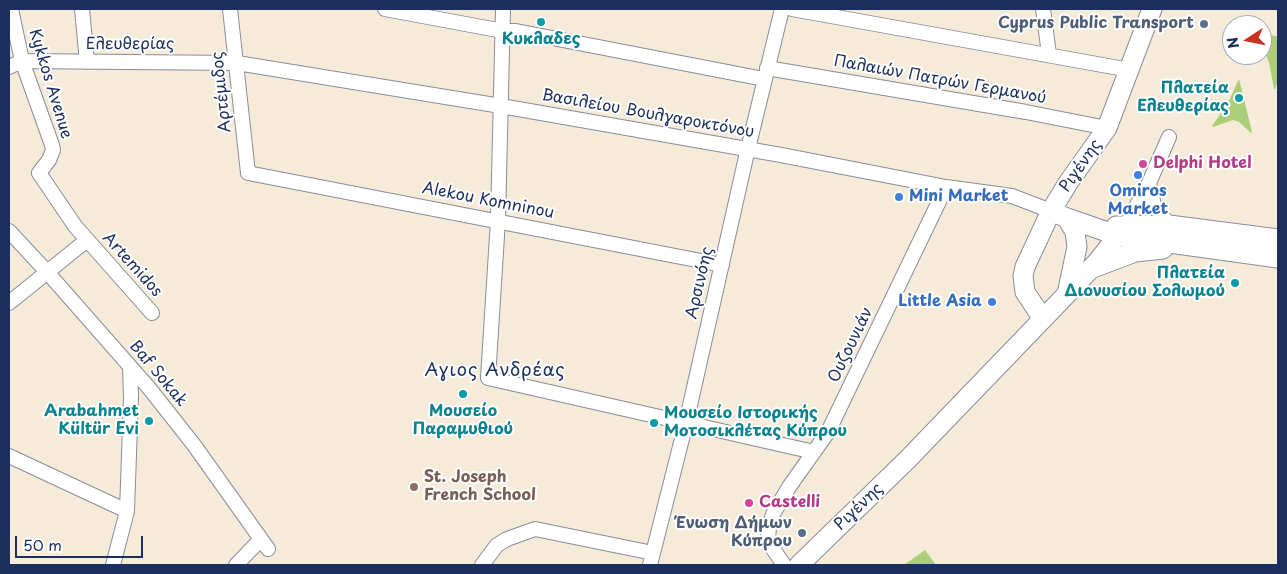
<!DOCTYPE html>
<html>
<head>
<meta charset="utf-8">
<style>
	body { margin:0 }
	#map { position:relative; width:1287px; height:574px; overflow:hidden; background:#f5ebd8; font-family:"Playpen Sans",sans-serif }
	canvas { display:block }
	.frame { position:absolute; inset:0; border:10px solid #1b2f5e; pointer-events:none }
	.north { position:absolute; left:1222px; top:15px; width:50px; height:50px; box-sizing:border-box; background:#fff; border:1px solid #a4acbf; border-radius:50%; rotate:259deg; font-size:14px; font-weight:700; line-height:20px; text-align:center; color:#1b2f5e }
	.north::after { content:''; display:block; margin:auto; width:18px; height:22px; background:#c8321e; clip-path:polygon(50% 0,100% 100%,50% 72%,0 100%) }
	.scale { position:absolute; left:15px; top:536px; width:128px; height:22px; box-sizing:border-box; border:2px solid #1b2f5e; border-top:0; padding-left:6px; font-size:15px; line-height:18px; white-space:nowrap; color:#1b2f5e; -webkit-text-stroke:4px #fff; paint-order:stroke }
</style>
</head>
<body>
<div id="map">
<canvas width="1287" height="574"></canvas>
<div class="frame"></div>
<div class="north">N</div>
<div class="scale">50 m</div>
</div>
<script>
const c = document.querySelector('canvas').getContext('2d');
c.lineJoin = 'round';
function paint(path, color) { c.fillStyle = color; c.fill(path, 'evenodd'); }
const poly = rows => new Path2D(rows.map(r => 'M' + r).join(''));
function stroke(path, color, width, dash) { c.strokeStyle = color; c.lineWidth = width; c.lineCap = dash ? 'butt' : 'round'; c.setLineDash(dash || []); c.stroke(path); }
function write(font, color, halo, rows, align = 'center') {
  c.font = font + ' "Playpen Sans",sans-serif'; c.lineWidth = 4; c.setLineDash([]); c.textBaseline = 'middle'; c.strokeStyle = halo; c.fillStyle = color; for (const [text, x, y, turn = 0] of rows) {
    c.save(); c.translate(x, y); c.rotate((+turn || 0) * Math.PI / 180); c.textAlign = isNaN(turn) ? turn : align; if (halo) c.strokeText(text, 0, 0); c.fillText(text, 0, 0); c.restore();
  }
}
const green = poly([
	[1262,29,1274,36,1278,36,1278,82,1275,89,1274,89,1269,62,1262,47],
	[1239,79,1252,132,1251,133,1239,122,1233,120,1213,127,1212,126,1227,105],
	[925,550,936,565,904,565]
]);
const street = poly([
	[11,9,22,61,52,145,53,150,49,160,39,173,75,226,152,313],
	[82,9,87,62],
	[230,9,248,173,722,265],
	[385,9,503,31,516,31,764,79],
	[503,9,498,220,488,378,814,452],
	[792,9,1130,70],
	[1043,9,1049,54],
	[9,67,22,61,237,63,501,106,781,155,946,187,1012,196,1051,211],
	[767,68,1026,112,1107,128],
	[1149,183,1154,205,1169,225],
	[1126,225,1149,183,1169,137],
	[9,231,48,273,149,388,194,445,268,549],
	[9,303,87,240],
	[9,456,127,511],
	[113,565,127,511,131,398,130,367],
	[236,565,261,539],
	[482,565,497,545,507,539,535,529,653,553],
	[650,565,686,423,746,157,782,9],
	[784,565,771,546,768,538,769,528,773,514,789,487,828,432,946,187]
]);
const secondary = poly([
	[1051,211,1067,218,1119,236,1278,258],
	[1116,226,1169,225,1278,239],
	[1093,268,1135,252,1163,249],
	[1067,294,1077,247,1075,232,1067,218],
	[1043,319,1025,292,1023,276,1025,267,1051,211,1068,183,1107,128,1152,9],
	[799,565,908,459,1066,295,1098,261,1126,225]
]);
const markers = [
	[541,22,5,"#0f9aa8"],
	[1204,24,5,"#5c6f8a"],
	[1239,98,5,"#0f9aa8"],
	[1143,164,5,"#d1479c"],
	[1138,175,5,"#3f7fe0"],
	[899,197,5,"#3f7fe0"],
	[1235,283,5,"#0f9aa8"],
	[992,302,5,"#3f7fe0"],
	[463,394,5,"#0f9aa8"],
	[149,421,5,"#0f9aa8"],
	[654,423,5,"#0f9aa8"],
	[414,487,5,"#8d6e63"],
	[749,503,5,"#d1479c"],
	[802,533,5,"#5c6f8a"]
];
const serviceNames = [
	["Cyprus Public Transport",1194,24],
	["Ένωση Δήμων",792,524],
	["Κύπρου",792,542]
];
const cultureNames = [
	["Κυκλαδες",541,40,"center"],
	["Πλατεία",1229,89],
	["Ελευθερίας",1229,107],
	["Πλατεία",1225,274],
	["Διονυσίου Σολωμού",1225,292],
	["Arabahmet",139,412],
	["Kültür Evi",139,430],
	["Μουσείο",463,412,"center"],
	["Παραμυθιού",463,430,"center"],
	["Μουσείο Ιστορικής",664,414,"left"],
	["Μοτοσικλέτας Κύπρου",664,432,"left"]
];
const streetNames = [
	["Ελευθερίας",130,45],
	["Παλαιών Πατρών Γερμανού",940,80,10],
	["Kykkos Avenue",50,84,73],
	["Αρτέμιδος",222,92,-96],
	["Βασιλείου Βουλγαροκτόνου",648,114,10],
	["Ριγένης",1081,166,-55],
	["Alekou Komninou",488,201,11],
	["Artemidos",132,265,48],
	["Αρσινόης",700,283,-77],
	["Ουζουνιάν",851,345,-64],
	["Baf Sokak",158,374,50],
	["Ριγένης",859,507,-44]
];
const hotelNames = [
	["Delphi Hotel",1153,164],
	["Castelli",759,503]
];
const shopNames = [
	["Omiros",1138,192],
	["Market",1138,210],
	["Mini Market",909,197,"left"],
	["Little Asia",982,302,"right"]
];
const educationNames = [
	["St. Joseph",424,478],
	["French School",424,496]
];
const neighbourhoodNames = [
	["Αγιος Ανδρέας",495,371]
];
paint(green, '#abcf79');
stroke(street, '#888d9b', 16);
stroke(secondary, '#888d9b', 21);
stroke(street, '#fff', 14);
stroke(secondary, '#fff', 19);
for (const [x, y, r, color] of markers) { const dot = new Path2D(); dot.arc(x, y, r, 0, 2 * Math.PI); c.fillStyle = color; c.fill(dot); stroke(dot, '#fff', 2); }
write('bold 16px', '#4e5e75', '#fff', serviceNames, 'right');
write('bold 16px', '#0d838f', '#fff', cultureNames, 'right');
write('16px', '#1b2f5e', '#fff', streetNames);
write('bold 16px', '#b23c85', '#fff', hotelNames, 'left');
write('bold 16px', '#366cbe', '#fff', shopNames);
write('bold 16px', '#785e54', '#fff', educationNames, 'left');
c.letterSpacing = '1px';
write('18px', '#1b2f5e', '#fff', neighbourhoodNames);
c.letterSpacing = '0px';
</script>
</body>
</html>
